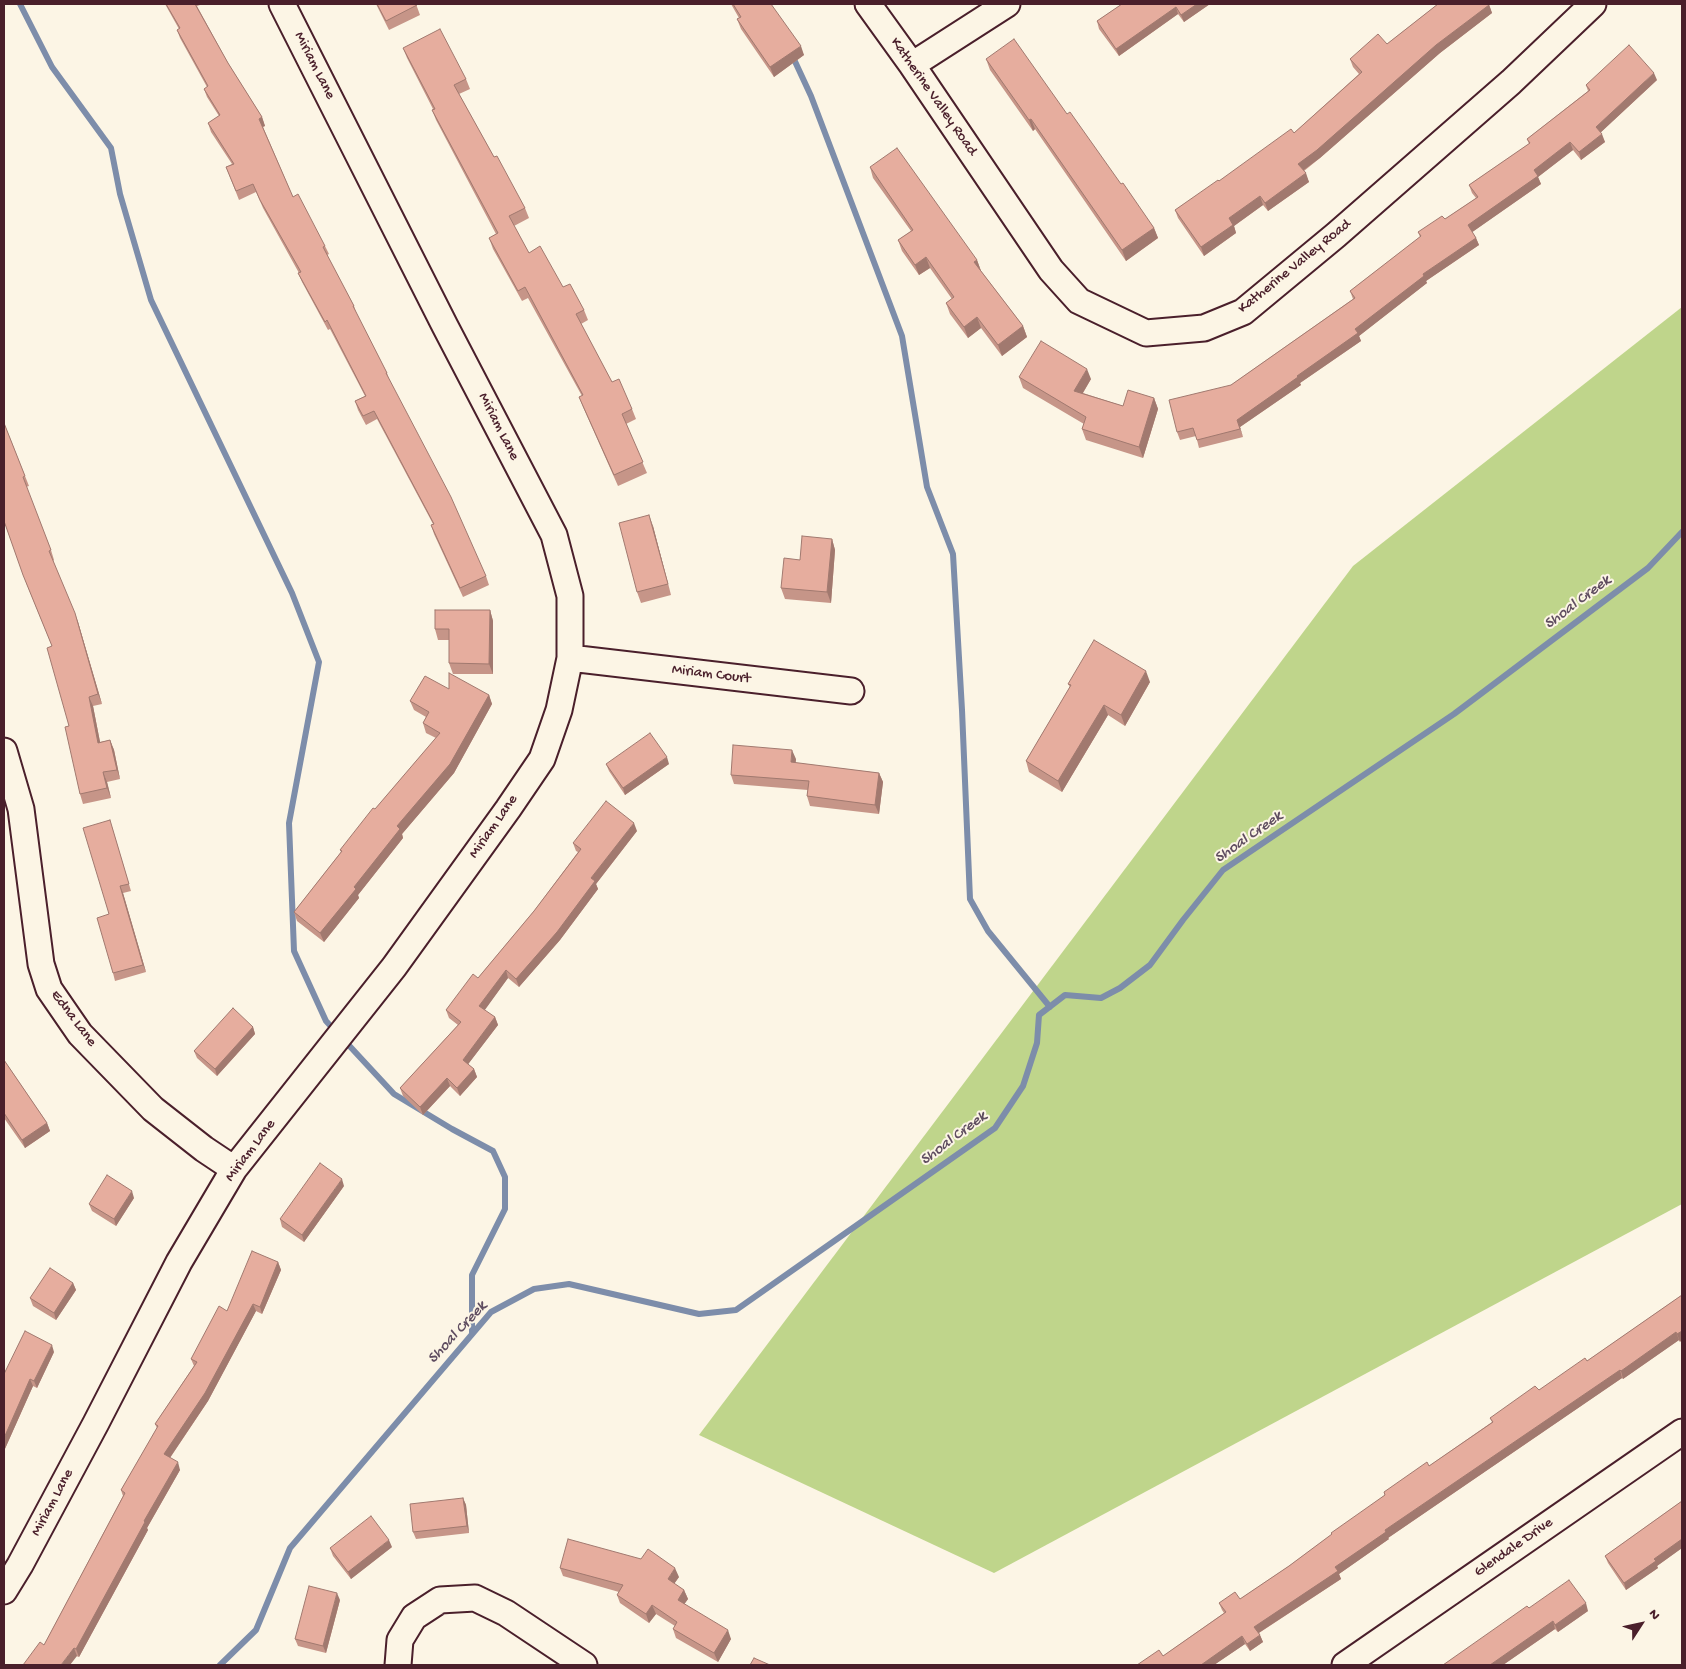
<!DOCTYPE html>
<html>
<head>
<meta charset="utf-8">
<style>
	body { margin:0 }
	#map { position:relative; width:1686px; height:1669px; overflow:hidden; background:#fcf5e5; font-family:"Gochi Hand",sans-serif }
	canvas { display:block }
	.frame { position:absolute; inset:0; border:5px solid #4a1f2b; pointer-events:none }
	.north { position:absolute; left:1616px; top:1599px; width:50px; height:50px; -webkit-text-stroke:4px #fcf5e5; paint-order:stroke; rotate:55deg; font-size:14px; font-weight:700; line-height:20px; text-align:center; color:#4a1f2b }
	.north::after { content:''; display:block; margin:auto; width:18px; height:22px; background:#4a1f2b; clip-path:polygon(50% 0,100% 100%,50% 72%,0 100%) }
</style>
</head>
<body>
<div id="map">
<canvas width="1686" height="1669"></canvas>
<div class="frame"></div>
<div class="north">N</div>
</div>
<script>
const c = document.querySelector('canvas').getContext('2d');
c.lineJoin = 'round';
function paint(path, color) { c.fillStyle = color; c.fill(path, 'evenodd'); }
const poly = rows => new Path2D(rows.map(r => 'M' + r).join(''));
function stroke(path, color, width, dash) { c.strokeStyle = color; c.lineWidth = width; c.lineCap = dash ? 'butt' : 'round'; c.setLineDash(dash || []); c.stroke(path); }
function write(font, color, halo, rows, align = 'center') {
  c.font = font + ' "Gochi Hand",sans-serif'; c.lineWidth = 4; c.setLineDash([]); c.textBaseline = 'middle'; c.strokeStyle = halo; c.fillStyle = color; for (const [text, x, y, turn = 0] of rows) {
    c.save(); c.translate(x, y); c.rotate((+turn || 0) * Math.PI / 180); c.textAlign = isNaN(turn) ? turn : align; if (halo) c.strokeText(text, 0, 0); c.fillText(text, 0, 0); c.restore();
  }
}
const green = poly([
	[1682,307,1682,1204,994,1573,699,1435,1353,566]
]);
const stream = poly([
	[20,4,52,67,111,148,120,194,151,300,292,593,319,662,289,823,294,951,326,1021,337,1033],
	[792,55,811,96,902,336,927,487,953,554,962,710,970,899,988,931,1050,1007],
	[344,1040,394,1094,452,1129,493,1151,505,1177,505,1209,472,1275,472,1334],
	[220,1665,256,1630,290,1548,491,1312,534,1289,569,1284,699,1314,736,1310,995,1128,1023,1086,1037,1043,1039,1015,1065,995,1101,998,1120,988,1150,965,1183,920,1223,870,1454,714,1648,568,1682,532]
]);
const minor = poly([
	[868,4,912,65,1051,270,1079,301,1146,333,1204,328,1243,312,1336,235,1511,82,1593,4],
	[912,65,1007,4],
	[570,658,851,691],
	[4,751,21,809,41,964,49,989,80,1034,153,1109,204,1149,234,1169],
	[4,1591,20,1565,96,1423,179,1262,234,1169,394,967,508,809,542,759,559,710,570,658,570,596,554,535,445,326,282,4],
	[398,1665,400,1640,414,1617,440,1600,475,1598,506,1613,584,1665],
	[1345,1665,1682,1432]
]);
const wall = poly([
	[165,4,199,4,200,5,197,6,228,63,262,117,265,126,263,127,293,197,325,246,329,254,327,255,354,306,357,315,387,373,390,382,486,576,489,585,463,597,434,534,431,525,433,524,377,419,366,425,358,410,355,401,365,396,330,329,328,330,302,282,298,273,299,273,263,208,256,192,239,200,226,167,232,164,211,132,208,123,219,116,207,97,204,89,207,87,180,38,177,30,179,29],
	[376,4,416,4,420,15,389,30],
	[731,4,771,4,804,55,774,77,741,29,737,19,739,18],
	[1122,4,1210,4,1184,22,1178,14,1119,56,1099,29,1097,21],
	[1438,4,1490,4,1489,4,1492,13,1440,53,1320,158,1304,171,1309,182,1268,211,1263,205,1234,226,1236,233,1204,256,1178,218,1175,210,1219,181,1294,133,1359,74,1353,67,1350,59,1387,44],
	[403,48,466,79,470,89,459,94,494,157,525,208,529,218,514,226,529,253,563,287,584,310,588,320,581,324,612,382,632,409,636,419,626,424,647,473,618,486,583,407,579,397,582,396,528,298,522,301,493,249,489,238,496,234,436,120,432,110,433,109,407,58],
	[986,59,1067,114,1154,228,1158,238,1126,261,1035,129,1033,131,990,70],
	[1657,80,1600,133,1605,142,1581,160,1573,150,1538,177,1541,184,1472,232,1476,238,1479,245,1426,281,1427,283,1359,336,1361,341,1300,383,1301,385,1240,427,1243,437,1199,448,1196,436,1180,440,1177,432,1231,385,1353,299,1350,291,1420,237,1418,232,1445,219,1476,198,1472,193,1469,185,1529,144,1527,139,1588,91,1586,85],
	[870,167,977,260,981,271,1023,326,1027,337,1002,356,981,328,968,338,950,314,946,303,952,299,930,268,919,275,902,251,898,240,911,231,873,178],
	[1019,377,1091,379,1083,393,1123,406,1154,398,1158,409,1143,458,1086,440,1082,429,1084,424,1023,388],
	[4,423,29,486,26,487,51,550,54,560,53,561,78,622,102,704,93,706,100,742,110,740,114,750,120,779,107,782,111,798,83,804,80,794,69,726,52,646,27,585,4,521],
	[653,526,671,595,641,603,637,592],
	[832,539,835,550,831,603,785,599,781,588,800,560],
	[490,610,493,621,493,674,453,674,449,663,449,640,438,640,435,629],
	[1150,682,1125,726,1108,715,1062,792,1029,772,1026,761,1070,687,1068,684],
	[449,689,489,695,492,704,454,773,402,834,403,838,358,895,359,898,324,942,297,921,294,912,341,852,340,850,436,738,426,733,423,723,426,717,414,710,410,701],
	[796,759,795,763,879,773,883,782,879,814,810,806,807,796,808,790,734,784,731,775],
	[606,764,669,764,625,795,609,771],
	[112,827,131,891,123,893,146,972,115,981,113,973,109,914],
	[637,831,596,884,598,889,560,940,519,987,508,978,484,1010,495,1017,498,1025,468,1064,474,1069,477,1077,460,1096,450,1086,423,1115,403,1096,400,1088,458,1025,449,1018,446,1010,478,978,534,911,578,852,576,851,573,843],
	[253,1027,255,1034,217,1076,197,1058,194,1051],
	[4,1060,47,1123,50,1131,25,1148,4,1118],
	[344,1186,304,1242,282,1227,280,1219],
	[134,1198,116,1226,92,1211,89,1204],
	[278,1262,281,1270,262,1314,256,1311,208,1401,170,1458,180,1470,147,1528,148,1530,79,1657,44,1645,123,1496,121,1490,157,1428,155,1424,194,1366,191,1359,227,1311],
	[73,1283,76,1290,56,1320,33,1306,30,1298],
	[1682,1295,1680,1342,1679,1340,1623,1379,1622,1378,1388,1538,1389,1539,1339,1574,1341,1579,1259,1633,1263,1642,1250,1651,1245,1644,1214,1665,1137,1665,1163,1656,1224,1613,1222,1610,1219,1603,1240,1599,1289,1566,1385,1495,1384,1492,1429,1466,1492,1422,1490,1418,1539,1390,1587,1361],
	[54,1352,37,1388,33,1386,4,1451,4,1374],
	[463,1498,466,1505,469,1533,416,1539,413,1532],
	[1682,1501,1682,1548,1657,1566,1658,1568,1626,1590,1608,1563,1605,1556],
	[392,1547,351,1579,333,1556,330,1548],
	[560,1568,679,1577,674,1584,684,1590,688,1599,684,1604,731,1639,718,1662,676,1638,673,1629,675,1626,656,1614,649,1623,620,1603,617,1595,619,1592,563,1576],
	[340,1600,326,1653,298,1646,295,1639],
	[1529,1608,1588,1611,1558,1632,1555,1629,1503,1665,1443,1665]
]);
const shadedWall = poly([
	[1197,4,1210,4,1184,22,1181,15],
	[1489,5,1492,13,1440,53,1320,158,1301,172,1298,164,1436,45],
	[1176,7,1178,14,1119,56,1116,49],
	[801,46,804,55,774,77,770,67],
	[1654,73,1657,80,1599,134,1596,127],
	[262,117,265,126,262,127,259,119],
	[1031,119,1035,129,1033,131,1029,120],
	[1602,134,1605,142,1581,160,1579,152],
	[1570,142,1573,150,1538,177,1541,184,1471,233,1468,225,1534,170],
	[1306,173,1309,182,1268,211,1265,203],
	[1260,196,1263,205,1234,226,1236,233,1204,256,1201,247,1229,218],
	[1154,228,1158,238,1126,261,1122,250],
	[1476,238,1479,245,1426,281,1427,283,1359,336,1361,341,1300,383,1301,385,1240,427,1243,437,1237,420,1297,376,1355,329,1423,274],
	[926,257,930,268,919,275,915,265],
	[977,260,981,271,974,262],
	[977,317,981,328,968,338,964,327],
	[1023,326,1027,337,1002,356,998,345],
	[1087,369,1091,379,1078,401,1074,391],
	[1154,398,1158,409,1143,458,1139,447],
	[649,515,653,526,671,595,668,584],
	[832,539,835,550,831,603,827,592],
	[490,610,493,621,493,674,489,664],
	[75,613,78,622,102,704,98,694],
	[1146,671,1150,682,1125,726,1121,715],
	[489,695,492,704,454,773,402,834,403,838,358,895,359,898,324,942,320,933,354,887],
	[89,697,93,706,102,752,98,743],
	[1104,705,1108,715,1062,792,1058,781],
	[110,740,114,750,120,779,117,770],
	[792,750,796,759,795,772,791,762],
	[667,757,669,764,625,795,623,788],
	[103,772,107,782,111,798,107,788],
	[879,773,883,782,879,814,875,805],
	[634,823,637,831,596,884,598,889,560,940,519,987,516,979,591,878],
	[120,886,123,893,146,972,143,965],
	[506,970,508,978,482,1014,479,1006],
	[495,1017,498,1025,466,1067,463,1060],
	[253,1027,255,1034,217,1076,215,1069],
	[474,1069,477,1077,460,1096,457,1088],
	[447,1078,450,1086,423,1115,420,1107],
	[47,1123,50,1131,25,1148,22,1140],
	[342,1179,344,1186,304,1242,302,1235],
	[132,1191,134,1198,116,1226,114,1219],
	[278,1262,281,1270,262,1314,260,1307],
	[73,1283,76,1290,56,1320,54,1313],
	[253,1304,256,1311,208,1401,167,1462,164,1454],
	[1682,1331,1682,1340,1680,1342,1677,1334],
	[1676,1332,1679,1340,1623,1379,1621,1371],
	[52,1345,54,1352,37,1388,34,1381],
	[1620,1370,1622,1378,1388,1538,1389,1539,1339,1574,1341,1579,1257,1634,1254,1627,1385,1530],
	[30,1379,33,1386,4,1451,4,1438],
	[178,1462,180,1470,147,1528,148,1530,79,1657,76,1649,144,1521],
	[463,1498,466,1505,469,1533,467,1526],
	[1682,1539,1682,1548,1657,1566,1658,1568,1626,1590,1624,1583,1654,1559],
	[389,1540,392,1547,351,1579,348,1572],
	[675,1568,679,1577,671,1588,668,1579],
	[684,1590,688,1599,681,1609,678,1600],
	[337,1593,340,1600,326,1653,323,1646],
	[1586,1603,1588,1611,1558,1632,1555,1625],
	[652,1605,656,1614,649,1623,646,1614],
	[1553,1621,1555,1629,1503,1665,1490,1665],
	[728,1630,731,1639,718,1662,714,1653],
	[1260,1635,1263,1642,1250,1651,1247,1644],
	[1242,1636,1245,1644,1214,1665,1201,1665],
	[74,1648,77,1656,70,1665,61,1665]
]);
const building = poly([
	[166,4,195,4,228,63,262,117,259,119,293,197,298,194,325,246,323,247,354,306,353,306,387,373,386,373,451,497,486,576,460,588,431,525,434,524,374,411,363,416,355,401,366,396,327,320,325,322,298,273,301,272,260,200,253,184,236,191,226,167,234,164,208,123,220,115,204,89,208,86,177,30,180,28,166,4],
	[377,4,416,4,417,5,386,21,377,4],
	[733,4,771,4,801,46,770,67,737,19,741,17,733,4],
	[1122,4,1197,4,1181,15,1176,7,1116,49,1097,21,1122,4],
	[1438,4,1488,4,1489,5,1436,45,1317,150,1298,164,1306,173,1265,203,1260,196,1229,218,1233,225,1201,247,1175,210,1218,180,1219,181,1291,129,1294,133,1362,72,1350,59,1378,34,1387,44,1438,4],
	[440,29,466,79,454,85,494,157,497,156,525,208,509,216,529,253,540,246,563,287,570,284,584,310,576,314,612,382,619,379,632,409,622,414,643,462,614,475,579,397,583,395,525,287,518,291,489,238,498,233,432,110,435,109,403,48,440,29],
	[1014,39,1067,114,1070,112,1121,184,1123,183,1154,228,1122,250,1031,119,1029,120,986,59,1014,39],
	[1629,45,1654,73,1596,127,1602,134,1579,152,1570,142,1534,170,1538,176,1468,225,1476,238,1423,274,1424,276,1355,329,1358,333,1297,376,1298,377,1237,420,1240,429,1197,440,1193,428,1177,432,1169,400,1231,385,1355,298,1350,291,1421,236,1418,232,1442,216,1445,219,1478,197,1469,185,1530,143,1527,139,1590,90,1586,85,1629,45],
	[897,148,977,260,974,262,1023,326,998,345,977,317,964,327,946,303,954,297,926,257,915,265,898,240,913,230,870,167,897,148],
	[1041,341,1087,369,1074,391,1123,406,1128,390,1154,398,1139,447,1082,429,1086,417,1019,377,1041,341],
	[4,423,25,476,23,477,51,550,49,551,75,613,98,694,89,697,98,743,110,740,117,770,103,772,107,788,80,794,65,727,69,726,47,648,52,646,23,575,4,521,4,423],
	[649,515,668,584,637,592,619,523,649,515],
	[802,536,832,539,827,592,781,588,784,558,800,560,802,536],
	[435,610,490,610,489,664,449,663,449,629,435,629,435,610],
	[1094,640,1146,671,1121,715,1104,705,1058,781,1026,761,1071,685,1068,684,1094,640],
	[449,673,489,695,450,764,397,826,400,829,354,887,356,889,320,933,294,912,342,851,340,850,373,808,375,809,440,733,423,723,429,712,410,701,425,676,449,689,449,673],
	[650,733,667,757,623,788,606,764,650,733],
	[733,745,792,750,791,762,879,773,875,805,807,796,809,781,731,775,733,745],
	[606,801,634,823,591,878,595,881,557,932,516,979,506,970,479,1006,495,1017,463,1060,474,1069,457,1088,447,1078,420,1107,400,1088,461,1022,446,1010,473,974,478,978,534,911,581,849,573,843,606,801],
	[110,820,129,884,120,886,143,965,113,973,97,918,109,914,83,828,110,820],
	[233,1008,253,1027,215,1069,194,1051,233,1008],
	[4,1060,47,1123,22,1140,4,1113,4,1060],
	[320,1163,342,1179,302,1235,280,1219,320,1163],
	[107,1175,132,1191,114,1219,89,1204,107,1175],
	[252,1251,278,1262,260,1307,253,1304,205,1393,164,1454,178,1462,144,1521,145,1522,76,1649,74,1648,61,1665,23,1665,40,1642,44,1645,125,1493,121,1490,158,1426,155,1424,197,1362,191,1359,219,1306,227,1311,252,1251],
	[50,1268,73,1283,54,1313,30,1298,50,1268],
	[1682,1295,1682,1331,1677,1334,1676,1332,1621,1371,1620,1370,1385,1530,1386,1532,1335,1567,1338,1571,1254,1627,1260,1635,1247,1644,1242,1636,1201,1665,1137,1665,1159,1650,1163,1656,1226,1612,1219,1603,1235,1592,1240,1599,1289,1566,1332,1534,1331,1533,1385,1495,1384,1492,1427,1462,1429,1466,1493,1422,1490,1418,1535,1386,1539,1390,1585,1358,1587,1361,1682,1295],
	[25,1331,52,1345,34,1381,30,1379,4,1438,4,1374,25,1331],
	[463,1498,467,1526,413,1532,410,1504,463,1498],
	[1682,1501,1682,1539,1654,1559,1656,1561,1624,1583,1605,1556,1682,1501],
	[371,1516,389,1540,348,1572,330,1548,371,1516],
	[568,1539,641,1559,648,1549,675,1568,668,1579,684,1590,678,1600,728,1630,714,1653,673,1629,677,1622,652,1605,646,1614,617,1595,623,1585,560,1568,568,1539],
	[1569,1580,1586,1603,1555,1625,1553,1621,1490,1665,1443,1665,1527,1606,1529,1608,1569,1580],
	[309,1586,337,1593,323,1646,295,1639,309,1586],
	[754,1658,770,1665,750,1665,754,1658]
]);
const streetNames = [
	["Miriam Lane",314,66,63],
	["Katherine Valley Road",933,97,55],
	["Katherine Valley Road",1295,267,-39],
	["Miriam Lane",498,427,63],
	["Miriam Court",711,675,7],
	["Miriam Lane",494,827,-55],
	["Edna Lane",73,1019,53],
	["Miriam Lane",251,1151,-53],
	["Miriam Lane",53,1503,-62],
	["Glendale Drive",1514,1548,-35]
];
const waterNames = [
	["Shoal Creek",1578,603,-37],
	["Shoal Creek",1249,838,-35],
	["Shoal Creek",954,1139,-37],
	["Shoal Creek",458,1333,-47]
];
paint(green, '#bfd58b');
stroke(stream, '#7d8daa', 6);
stroke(minor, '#4a1f2b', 29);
stroke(minor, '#fcf5e5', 25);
paint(wall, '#c69588');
paint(shadedWall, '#a1796f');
paint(building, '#e6ad9e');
stroke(building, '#a1796f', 1);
write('15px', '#4a1f2b', '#fcf5e5', streetNames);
write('italic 16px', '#5f4d60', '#fcf5e5', waterNames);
</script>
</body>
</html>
